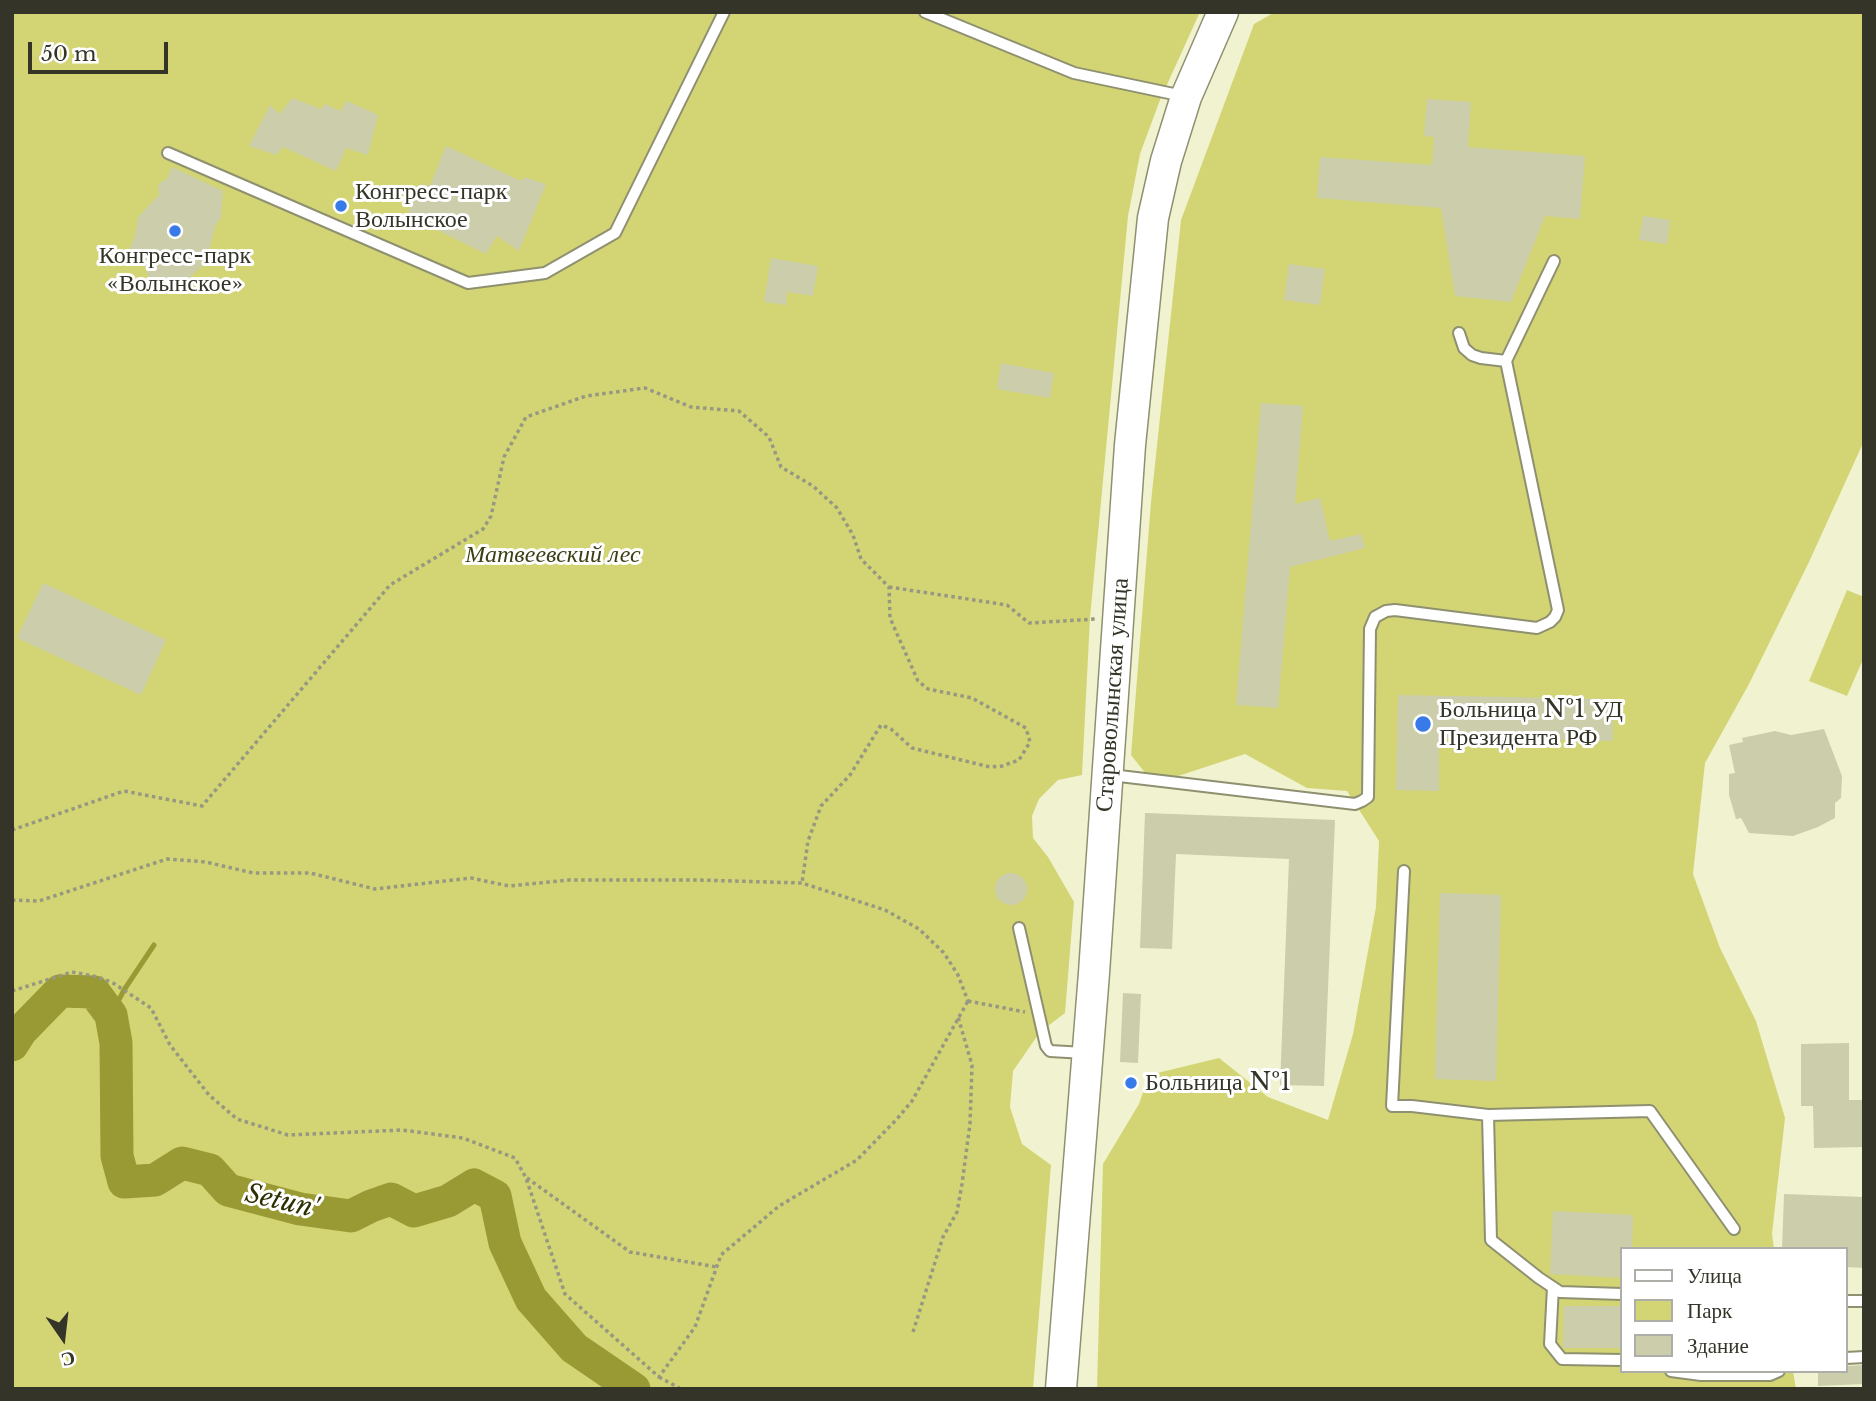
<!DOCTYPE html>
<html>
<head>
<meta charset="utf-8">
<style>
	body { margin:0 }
	#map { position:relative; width:1876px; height:1401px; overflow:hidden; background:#f1f3d0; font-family:"Libre Baskerville",serif }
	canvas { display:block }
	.frame { position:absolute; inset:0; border:14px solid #343528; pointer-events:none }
	.legend { position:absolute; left:1620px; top:1247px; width:228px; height:126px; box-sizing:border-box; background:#fff; border:2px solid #aeaea9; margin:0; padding:9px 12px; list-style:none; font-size:21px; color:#343528 }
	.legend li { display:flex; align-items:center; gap:14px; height:35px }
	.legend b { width:35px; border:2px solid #aeaea9 }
	.north { position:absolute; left:28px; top:1303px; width:70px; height:70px; -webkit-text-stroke:5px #fff; paint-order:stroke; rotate:166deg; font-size:19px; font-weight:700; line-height:28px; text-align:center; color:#343528 }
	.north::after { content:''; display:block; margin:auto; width:24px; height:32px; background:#343528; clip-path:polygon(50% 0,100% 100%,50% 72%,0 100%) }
	.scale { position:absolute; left:28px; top:42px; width:140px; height:32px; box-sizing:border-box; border:4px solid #343528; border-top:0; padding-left:9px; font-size:21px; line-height:24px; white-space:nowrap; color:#343528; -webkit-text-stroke:5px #fff; paint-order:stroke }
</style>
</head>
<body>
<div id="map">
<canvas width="1876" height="1401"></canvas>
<div class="frame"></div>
<ul class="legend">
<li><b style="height:9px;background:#fff"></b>Улица</li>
<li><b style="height:19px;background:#d3d574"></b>Парк</li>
<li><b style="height:19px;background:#cbcdab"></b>Здание</li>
</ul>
<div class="north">С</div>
<div class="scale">50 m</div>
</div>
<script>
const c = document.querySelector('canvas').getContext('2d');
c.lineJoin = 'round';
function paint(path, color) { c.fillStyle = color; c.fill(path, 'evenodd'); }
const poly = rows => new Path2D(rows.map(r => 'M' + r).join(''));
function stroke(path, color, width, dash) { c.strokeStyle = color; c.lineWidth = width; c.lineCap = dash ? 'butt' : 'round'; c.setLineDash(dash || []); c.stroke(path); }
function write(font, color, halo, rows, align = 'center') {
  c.font = font + ' "Libre Baskerville",serif'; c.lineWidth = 6; c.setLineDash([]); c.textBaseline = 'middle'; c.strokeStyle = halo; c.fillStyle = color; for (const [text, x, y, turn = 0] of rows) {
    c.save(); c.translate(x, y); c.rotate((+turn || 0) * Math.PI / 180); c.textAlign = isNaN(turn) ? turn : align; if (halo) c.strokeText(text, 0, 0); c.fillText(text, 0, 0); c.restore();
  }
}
const green = poly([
	[12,12,1200,12,1160,100,1140,154,1128,216,1090,618,1082,775,1058,780,1039,799,1032,816,1033,838,1048,857,1074,902,1065,1013,1040,1032,1013,1071,1010,1107,1022,1144,1051,1165,1033,1389,12,1389],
	[1275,12,1864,12,1864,441,1809,562,1749,684,1705,763,1693,874,1720,948,1756,1021,1785,1118,1772,1234,1774,1249,1622,1249,1622,1371,1793,1371,1796,1389,1097,1389,1103,1164,1139,1104,1149,1075,1219,1058,1268,1097,1328,1120,1353,1034,1376,907,1379,841,1347,791,1307,788,1245,754,1154,784,1131,755,1151,502,1181,220,1254,24],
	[1847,590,1864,597,1864,657,1847,696,1809,681]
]);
const stream = poly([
	[111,1015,124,990,154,945]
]);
const river = poly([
	[12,1045,21,1031,60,991,94,992,111,1015,116,1043,117,1156,124,1182,155,1180,182,1163,210,1170,228,1190,300,1209,351,1216,371,1206,391,1199,414,1211,448,1201,474,1185,495,1196,505,1243,531,1299,574,1348,634,1389]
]);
const building = poly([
	[292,98,321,109,325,104,340,111,347,101,378,115,368,155,346,148,336,171,283,147,276,155,249,146,270,105,280,114],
	[1427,99,1471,102,1468,147,1585,156,1580,219,1545,216,1511,302,1455,296,1441,208,1317,198,1320,157,1432,165,1434,137,1424,136],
	[446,146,521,181,524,177,546,184,519,251,497,236,486,254,407,215,420,184,430,186],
	[172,167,223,191,221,218,215,226,208,255,202,266,184,283,167,283,151,287,146,268,132,260,129,250,135,236,138,217,159,195,158,184,167,179],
	[1643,216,1670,220,1667,244,1639,240],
	[771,258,818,266,813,296,787,292,786,305,764,302],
	[1289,264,1325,269,1320,305,1284,300],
	[1001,363,1054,373,1050,398,997,389],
	[1261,403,1303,406,1295,504,1320,498,1330,541,1361,534,1365,548,1290,567,1278,708,1236,705],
	[43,583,166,640,141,695,17,638],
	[1398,695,1613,699,1613,741,1439,738,1439,791,1396,790],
	[1824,729,1842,776,1841,798,1835,803,1835,818,1818,827,1793,836,1749,833,1741,818,1736,819,1729,795,1729,774,1735,773,1729,745,1743,742,1742,738,1775,731,1791,735],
	[1145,813,1335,820,1324,1086,1280,1085,1289,859,1176,854,1172,949,1140,948],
	'995 889a16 16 0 1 1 32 0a16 16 0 1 1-32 0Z',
	[1440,893,1501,895,1496,1081,1435,1079],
	[1123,993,1141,994,1138,1063,1120,1062],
	[1849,1043,1849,1100,1864,1100,1864,1147,1814,1148,1813,1106,1801,1106,1801,1044],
	[1784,1194,1864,1197,1864,1268,1846,1267,1846,1249,1782,1249],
	[1553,1211,1633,1215,1632,1249,1622,1249,1622,1278,1550,1274],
	[1564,1306,1622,1306,1622,1348,1563,1348],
	[1864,1365,1864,1384,1818,1386,1818,1371,1846,1371,1846,1366]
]);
const path = poly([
	[889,587,1007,605,1029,623,1096,619],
	[12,830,124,791,202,806,390,585,483,529,491,516,504,457,526,417,586,396,645,388,691,407,739,411,769,437,781,467,813,486,837,508,853,535,861,559,889,587,890,618,918,681,928,689,972,698,1026,728,1030,742,1019,760,1002,766,990,767,912,748,891,729,881,725,850,775,821,806,808,841,802,883],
	[12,900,39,901,167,859,206,862,253,873,310,873,375,889,471,878,509,886,569,880,699,880,802,883,885,910,919,929,944,953,958,975,968,1001],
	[12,991,72,972,98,977,113,983,151,1008,170,1045,209,1095,237,1119,288,1135,402,1130,463,1138,515,1158,526,1178,565,1294,659,1377,695,1327,721,1255,779,1206,857,1160,897,1119,912,1101,968,1001],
	[968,1001,1025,1012],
	[527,1178,630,1252,717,1267],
	[913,1332,943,1237,957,1212,962,1184,970,1124,972,1065,958,1017],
	[659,1377,681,1389]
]);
const lane = poly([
	[925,12,1074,73,1183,96],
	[168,153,468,283,545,273,615,233,724,12],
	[1459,333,1464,348,1472,355,1481,358,1506,361],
	[1111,775,1355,804,1362,801,1368,797,1370,629,1375,617,1386,611,1395,610,1537,628,1550,622,1555,617,1558,610,1506,361,1554,261],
	[1404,871,1392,1106,1412,1106,1488,1115,1491,1240,1539,1278,1560,1292,1622,1294],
	[1019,928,1046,1046,1050,1051,1085,1053],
	[1488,1115,1650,1111,1734,1229],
	[1553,1287,1550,1344,1562,1359,1622,1360],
	[1846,1301,1864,1301],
	[1846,1358,1864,1357],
	[1671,1371,1701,1375,1770,1375,1779,1371]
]);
const secondary = poly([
	[1061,1389,1094,973,1130,445,1153,218,1166,161,1186,97,1223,12]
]);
const markers = [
	[341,206,7,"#377ae8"],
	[175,231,7,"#377ae8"],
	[1423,724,9,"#377ae8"],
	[1131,1083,7,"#377ae8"]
];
const poiNames = [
	["Конгресс-парк",355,192],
	["Волынское",355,220],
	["Конгресс-парк",175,256,"center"],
	["«Волынское»",175,284,"center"],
	["Больница №1 УД",1439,710],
	["Президента РФ",1439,738],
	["Больница №1",1145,1083]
];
const parkNames = [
	["Матвеевский лес",553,555]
];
const streetNames = [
	["Староволынская улица",1113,695,-86]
];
const waterNames = [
	["Setun'",281,1202,13]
];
paint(green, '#d3d574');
stroke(stream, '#999a34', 5);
stroke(river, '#999a34', 33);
paint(building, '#cbcdab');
stroke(lane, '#8e9070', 14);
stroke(secondary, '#8e9070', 33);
stroke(path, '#979880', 3.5, [3.5, 3.5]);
stroke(lane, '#fff', 10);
stroke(secondary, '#fff', 30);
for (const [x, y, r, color] of markers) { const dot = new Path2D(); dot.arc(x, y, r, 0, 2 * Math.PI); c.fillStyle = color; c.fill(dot); stroke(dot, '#fff', 2.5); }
write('24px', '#343528', '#fff', poiNames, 'left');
write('italic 24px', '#3e3e14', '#fff', parkNames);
write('24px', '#343528', '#fff', streetNames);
write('italic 26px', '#2e2e03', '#fff', waterNames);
</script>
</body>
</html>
